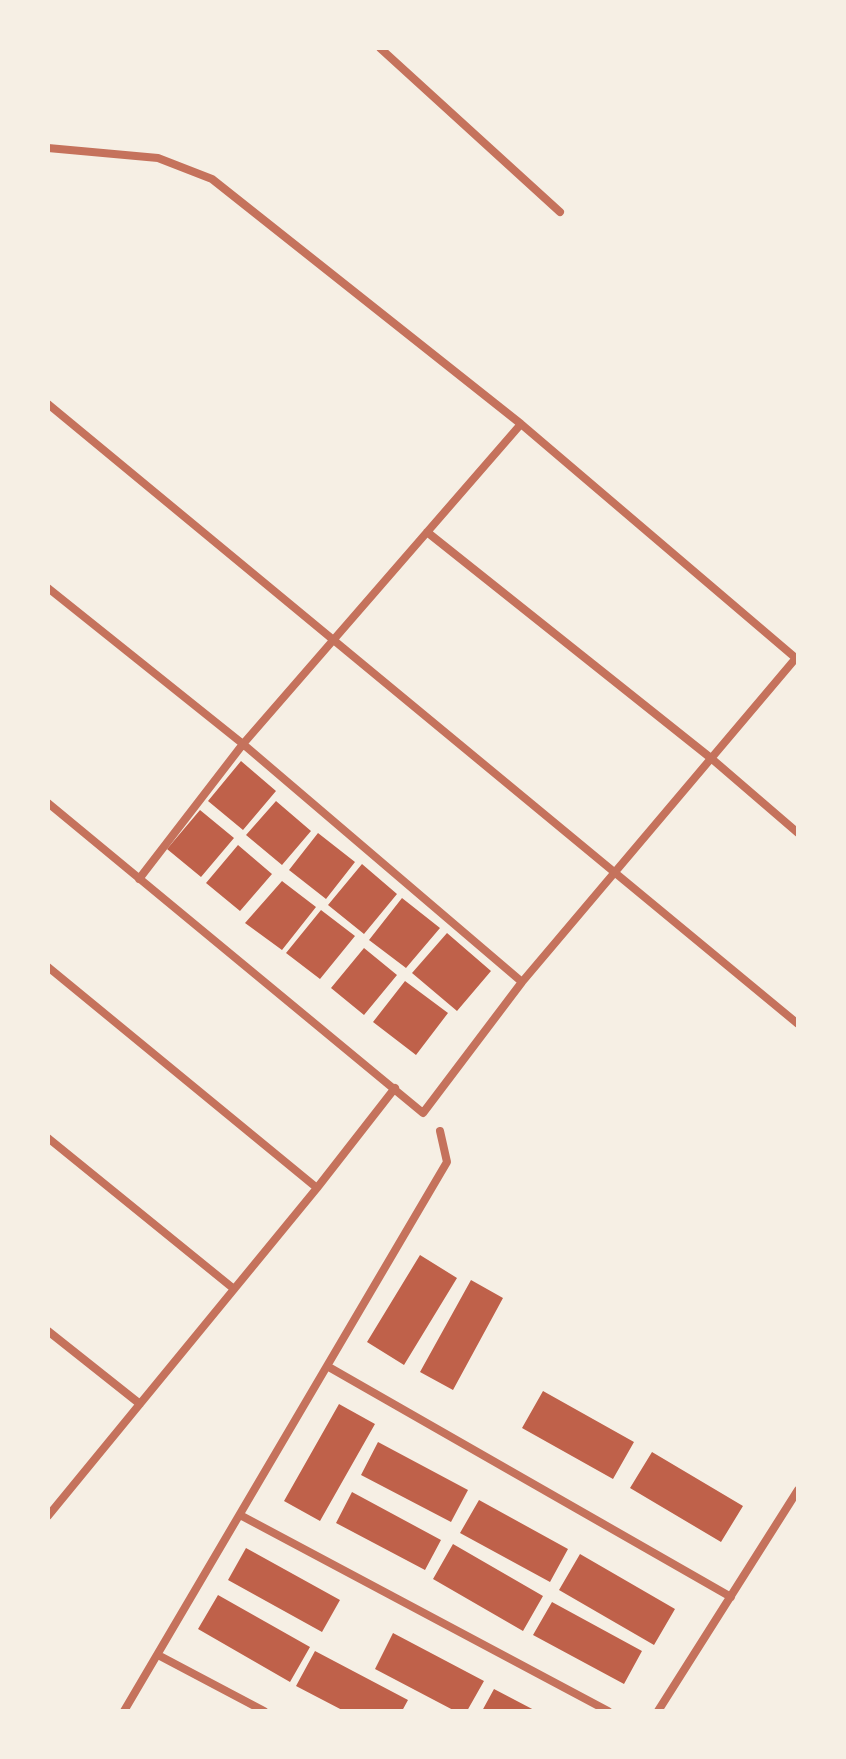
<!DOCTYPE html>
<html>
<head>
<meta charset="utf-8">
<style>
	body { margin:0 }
	#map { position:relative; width:846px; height:1759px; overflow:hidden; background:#f6efe4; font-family:"Asap Condensed",sans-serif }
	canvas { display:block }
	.frame { position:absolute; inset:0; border:50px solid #f6efe4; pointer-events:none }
</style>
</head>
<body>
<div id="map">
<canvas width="846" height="1759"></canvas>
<div class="frame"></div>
</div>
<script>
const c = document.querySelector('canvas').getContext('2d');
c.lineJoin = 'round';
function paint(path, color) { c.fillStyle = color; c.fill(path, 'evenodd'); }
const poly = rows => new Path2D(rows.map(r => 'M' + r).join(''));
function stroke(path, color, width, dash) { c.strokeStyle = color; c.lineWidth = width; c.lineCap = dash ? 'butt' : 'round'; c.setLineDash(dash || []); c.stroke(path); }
const building = poly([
	[241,761,276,791,243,830,208,801],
	[276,801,311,831,282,865,246,835],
	[200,810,234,838,201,877,167,849],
	[318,833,355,862,326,899,289,870],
	[238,845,272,874,240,911,206,883],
	[362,864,397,894,364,934,328,905],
	[282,881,316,907,282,950,245,923],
	[402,898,440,928,406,968,369,940],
	[321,910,355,936,320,979,286,953],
	[447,933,491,971,457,1011,412,973],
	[364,948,397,975,364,1015,331,988],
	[405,981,448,1013,416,1055,373,1022],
	[420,1255,457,1278,404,1365,367,1342],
	[471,1280,503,1298,453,1390,420,1372],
	[543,1391,634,1442,613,1479,522,1428],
	[339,1404,375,1424,320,1521,284,1501],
	[378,1442,468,1490,451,1522,361,1475],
	[652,1452,743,1506,721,1542,630,1488],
	[352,1492,441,1540,425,1570,336,1523],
	[479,1500,568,1549,550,1582,460,1533],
	[453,1544,543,1596,523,1631,433,1579],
	[246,1548,340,1600,322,1632,228,1580],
	[580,1554,675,1609,654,1645,559,1590],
	[218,1595,310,1647,290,1682,198,1629],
	[552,1602,642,1651,624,1684,533,1635],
	[393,1633,484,1681,467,1711,455,1711,375,1669],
	[315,1651,408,1700,402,1711,344,1711,296,1686],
	[494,1689,536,1711,482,1711]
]);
const minor = poly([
	[380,48,560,212],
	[48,148,158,158,212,179,521,424,798,660],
	[48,404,798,1024],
	[427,532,712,759,798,833],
	[48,588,243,744,522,982],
	[48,803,423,1113,522,982,796,658],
	[139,879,243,744,521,424],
	[48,967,317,1188],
	[48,1138,234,1289],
	[48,1331,140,1404],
	[327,1366,731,1597],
	[240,1515,608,1711],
	[48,1516,317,1188,395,1088],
	[158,1655,264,1711],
	[124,1711,447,1162,440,1131],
	[658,1711,798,1490]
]);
paint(building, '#bf614a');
stroke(minor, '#c5725c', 8);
</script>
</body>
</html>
